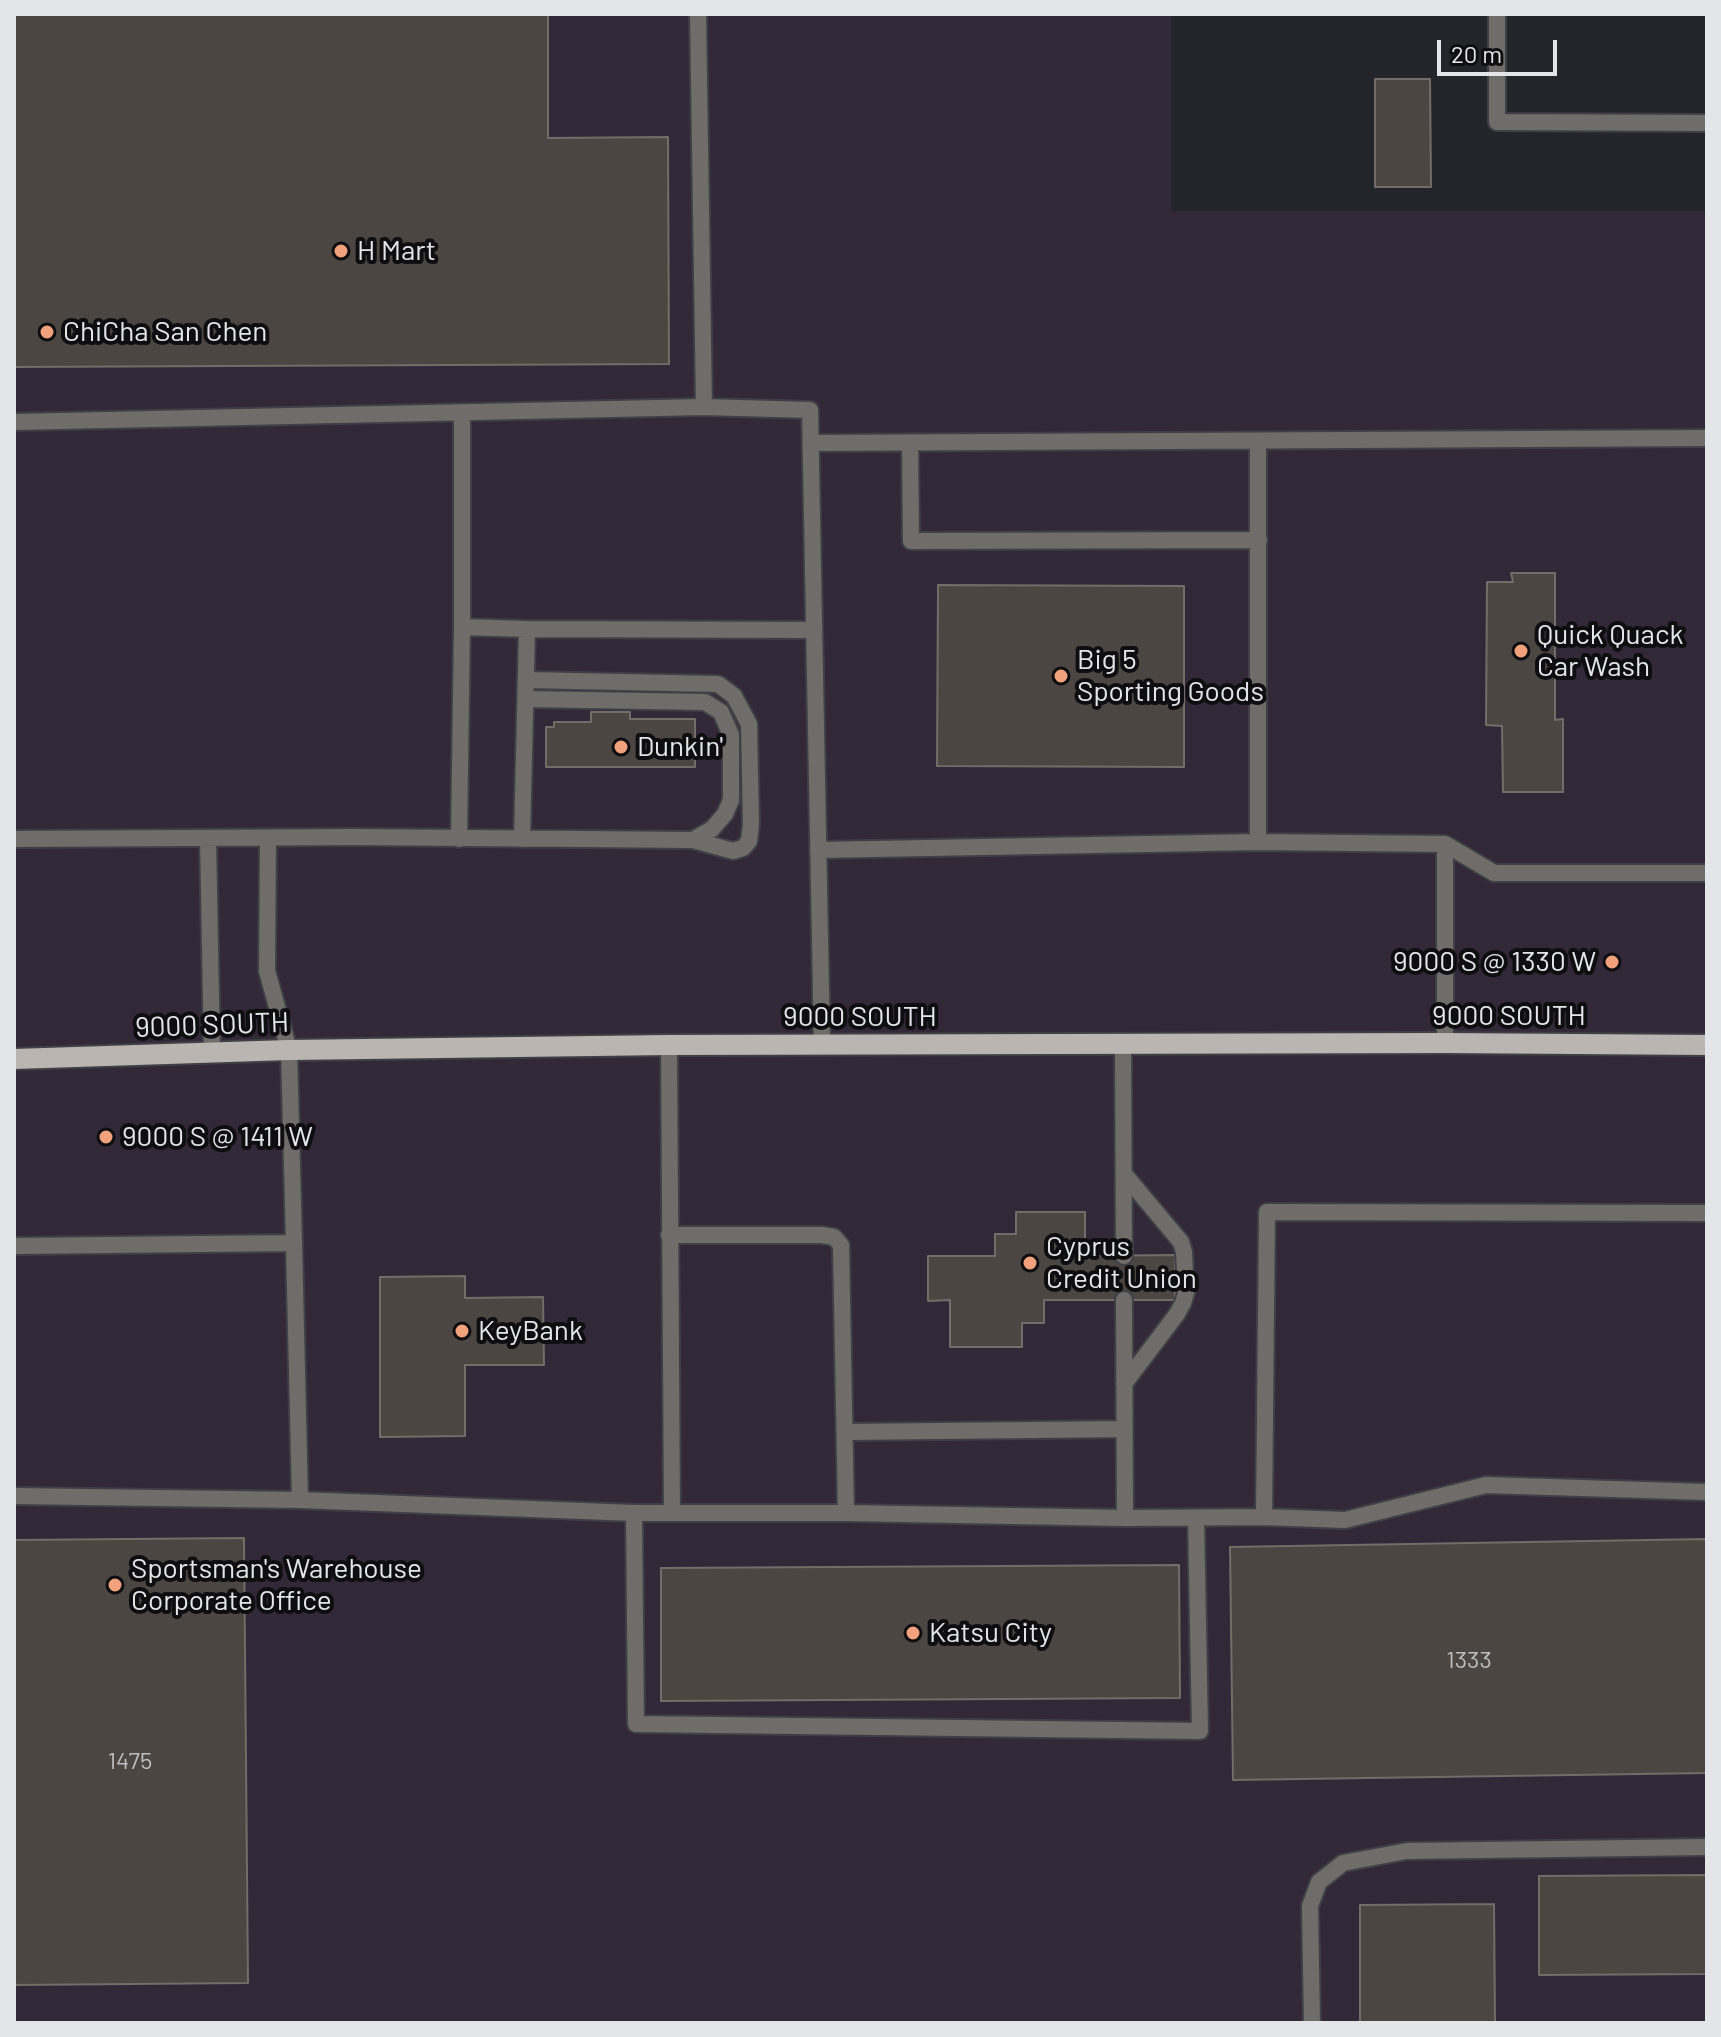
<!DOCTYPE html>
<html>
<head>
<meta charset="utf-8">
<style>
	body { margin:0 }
	#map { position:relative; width:1721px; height:2037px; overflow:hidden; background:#24252b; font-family:Barlow,sans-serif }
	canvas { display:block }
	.frame { position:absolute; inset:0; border:16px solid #e4e5e9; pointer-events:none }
	.scale { position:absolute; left:1437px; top:40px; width:120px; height:36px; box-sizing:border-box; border:4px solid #e4e5e9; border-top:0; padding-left:10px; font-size:24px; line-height:28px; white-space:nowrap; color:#e4e5e9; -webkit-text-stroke:6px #0e0e11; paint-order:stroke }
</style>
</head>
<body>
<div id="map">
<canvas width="1721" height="2037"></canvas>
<div class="frame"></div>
<div class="scale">20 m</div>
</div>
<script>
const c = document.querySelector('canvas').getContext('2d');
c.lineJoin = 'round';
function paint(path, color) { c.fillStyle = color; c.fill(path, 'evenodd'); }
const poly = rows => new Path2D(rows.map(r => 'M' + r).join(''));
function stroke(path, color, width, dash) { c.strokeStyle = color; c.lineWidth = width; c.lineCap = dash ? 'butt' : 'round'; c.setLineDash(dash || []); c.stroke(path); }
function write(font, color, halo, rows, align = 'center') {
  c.font = font + ' Barlow,sans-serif'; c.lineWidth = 8; c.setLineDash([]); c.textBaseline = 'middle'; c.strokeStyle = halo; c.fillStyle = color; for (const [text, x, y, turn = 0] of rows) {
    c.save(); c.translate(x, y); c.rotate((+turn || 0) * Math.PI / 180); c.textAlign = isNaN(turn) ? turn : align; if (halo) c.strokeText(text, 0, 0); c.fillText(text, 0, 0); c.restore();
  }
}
const commercial = poly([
	[14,14,1171,14,1171,211,1707,211,1707,2023,14,2023]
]);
const building = poly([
	[14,14,548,14,548,138,668,137,669,364,14,367,14,14],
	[1375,79,1430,79,1431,187,1375,187,1375,79],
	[1511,573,1555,573,1555,720,1563,719,1563,792,1503,792,1502,726,1486,725,1487,582,1513,582,1511,573],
	[938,585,1184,586,1184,767,937,766,938,585],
	[591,712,630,712,630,719,695,719,695,767,546,767,546,727,554,727,554,722,591,722,591,712],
	[1016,1212,1085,1212,1085,1256,1175,1255,1175,1300,1044,1300,1044,1323,1022,1323,1022,1347,950,1347,950,1300,928,1301,928,1256,995,1256,995,1234,1016,1234,1016,1212],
	[465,1276,465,1298,543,1297,544,1365,465,1365,465,1436,380,1437,380,1277,465,1276],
	[244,1538,248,1983,14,1985,14,1540,244,1538],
	[1707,1539,1707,1773,1233,1780,1230,1547,1707,1539],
	[1179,1565,1180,1698,661,1701,661,1568,1179,1565],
	[1707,1875,1707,1974,1539,1975,1539,1876,1707,1875],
	[1494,1904,1495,2023,1360,2023,1360,1905,1494,1904]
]);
const lane = poly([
	[698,14,704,407],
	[1497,14,1497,122,1707,123],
	[462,413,462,627],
	[14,422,704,407,810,410,822,1045],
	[1258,441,1258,842,1445,844],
	[811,443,1707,438],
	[910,443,911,541,1259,540],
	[526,699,705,702,721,712,731,735,731,800,725,814,712,829,693,840],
	[208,838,212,1053],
	[14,839,355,837,693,840,733,851,743,848,749,841,751,824,749,724,734,696,718,684,526,680],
	[459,839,462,627,527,629],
	[522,839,527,629,814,630],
	[818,850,1258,842],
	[1445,1043,1445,844,1494,873,1707,873],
	[669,1045,672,1513],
	[1123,1045,1124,1256],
	[1124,1174,1181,1242,1184,1252,1186,1293,1183,1303,1177,1314,1124,1384],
	[669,1235,822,1235,834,1237,841,1245,846,1513],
	[294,1243,300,1500],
	[14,1246,294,1243,289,1050,267,971,268,838],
	[1124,1300,1125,1518],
	[845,1432,1124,1429],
	[14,1496,300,1500,634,1513,846,1513,1125,1518,1264,1517,1345,1520,1486,1485,1707,1492],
	[634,1513,636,1724,1200,1731,1196,1518],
	[1264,1517,1267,1212,1707,1213],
	[1312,2023,1310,1906,1319,1882,1343,1863,1407,1851,1707,1847]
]);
const primary = poly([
	[14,1059,289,1050,669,1045,1445,1043,1707,1045]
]);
const markers = [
	[341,251,8,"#f1a17c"],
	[47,332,8,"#f1a17c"],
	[1521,651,8,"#f1a17c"],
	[1061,676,8,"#f1a17c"],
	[621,747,8,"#f1a17c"],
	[1612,962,8,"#f1a17c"],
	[106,1137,8,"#f1a17c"],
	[1030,1263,8,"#f1a17c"],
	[462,1331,8,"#f1a17c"],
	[115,1585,8,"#f1a17c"],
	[913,1633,8,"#f1a17c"]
];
const numberNames = [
	["1333",1469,1660],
	["1475",130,1761]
];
const poiNames = [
	["H Mart",357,251],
	["ChiCha San Chen",63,332],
	["Quick Quack",1537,635],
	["Car Wash",1537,667],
	["Big 5",1077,660],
	["Sporting Goods",1077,692],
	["Dunkin'",637,747],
	["9000 S @ 1330 W",1596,962,"right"],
	["9000 S @ 1411 W",122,1137],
	["Cyprus",1046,1247],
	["Credit Union",1046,1279],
	["KeyBank",478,1331],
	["Sportsman's Warehouse",131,1569],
	["Corporate Office",131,1601],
	["Katsu City",929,1633]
];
const streetNames = [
	["9000 SOUTH",1509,1016],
	["9000 SOUTH",860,1017],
	["9000 SOUTH",212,1025,-2]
];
paint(commercial, '#332837');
paint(building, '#4c4642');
stroke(building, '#736c68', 2);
stroke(lane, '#3f4046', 20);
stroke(primary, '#3f4046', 24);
stroke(lane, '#6f6d6a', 16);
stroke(primary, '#bab5b0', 20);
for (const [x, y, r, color] of markers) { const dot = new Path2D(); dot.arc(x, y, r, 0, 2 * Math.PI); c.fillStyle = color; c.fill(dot); stroke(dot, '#0e0e11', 3); }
write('24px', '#bebdbf', null, numberNames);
write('28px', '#e4e5e9', '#0e0e11', poiNames, 'left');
write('28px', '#e4e5e9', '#0e0e11', streetNames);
</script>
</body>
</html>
